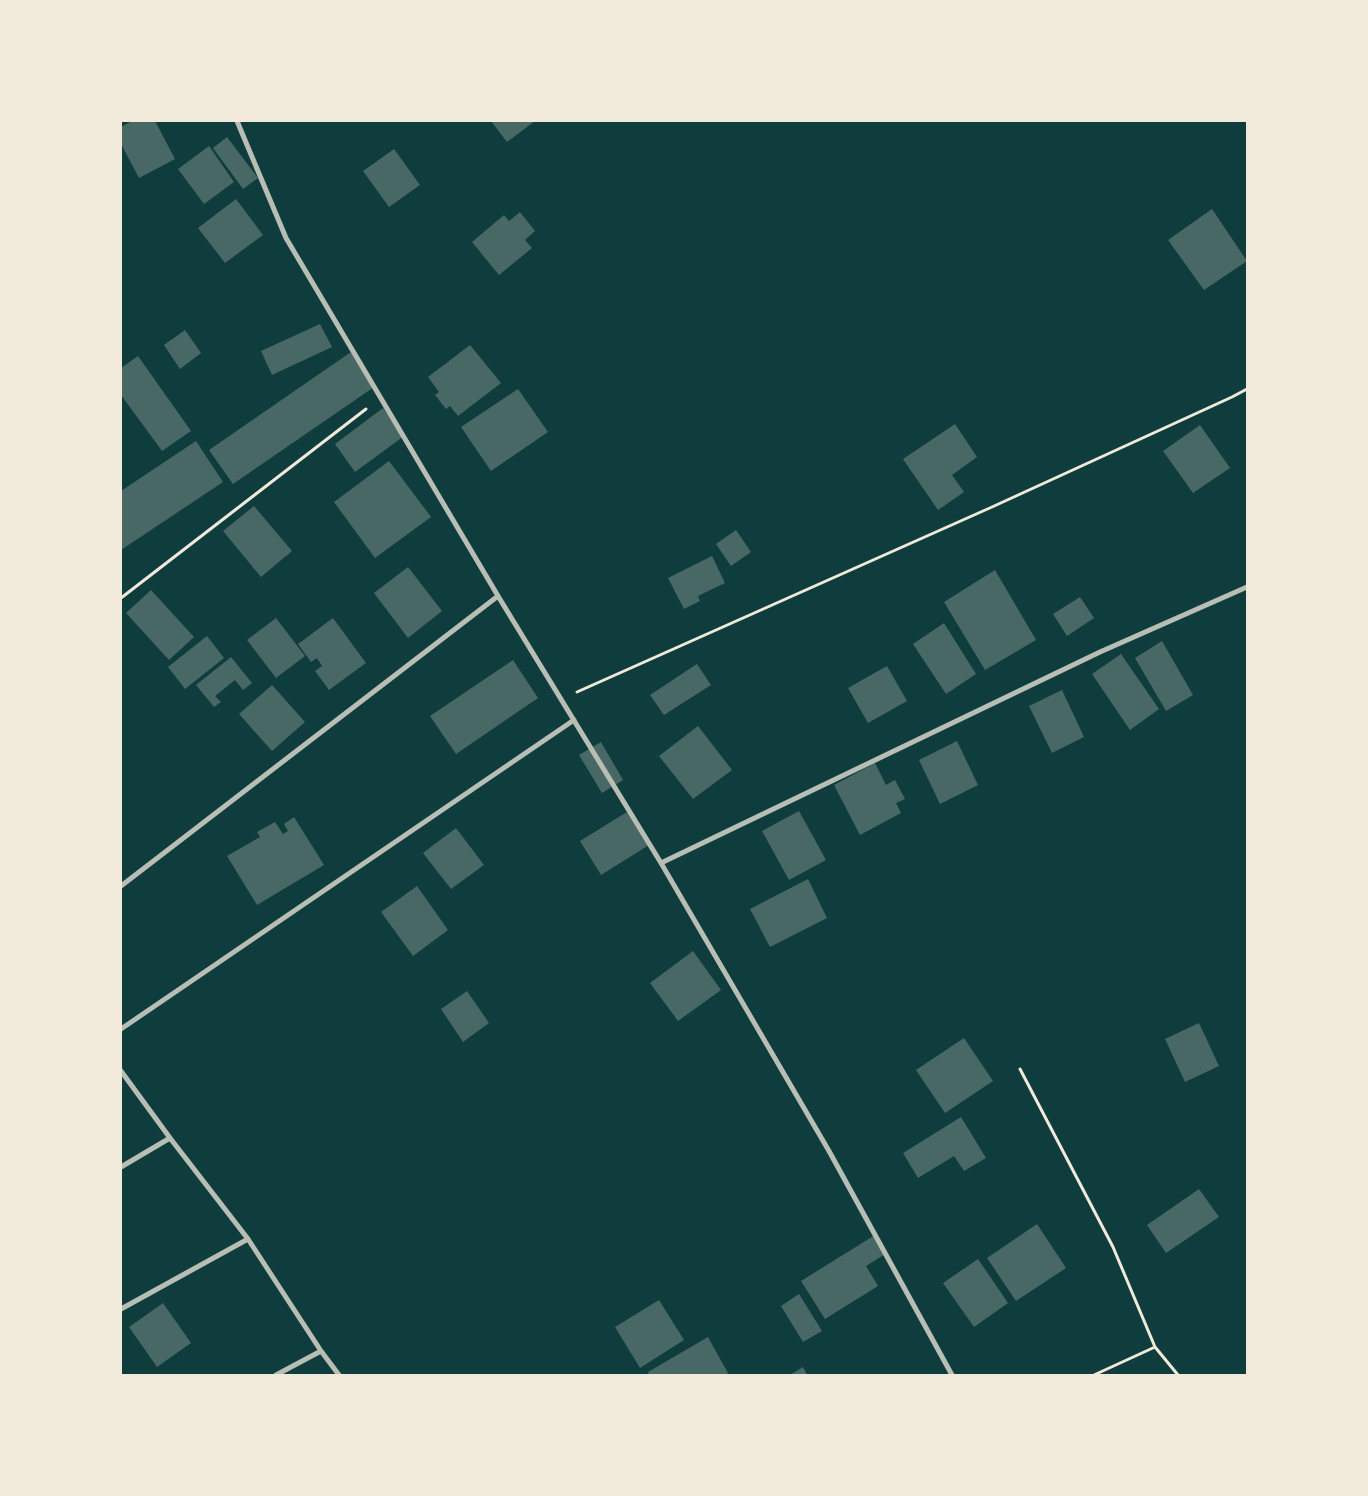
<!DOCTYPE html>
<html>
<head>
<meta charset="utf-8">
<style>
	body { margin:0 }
	#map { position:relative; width:1368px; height:1496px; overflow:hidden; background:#0f3d3e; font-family:"Work Sans",sans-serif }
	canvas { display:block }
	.frame { position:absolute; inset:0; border:122px solid #f1e9da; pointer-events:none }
</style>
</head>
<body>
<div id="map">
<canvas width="1368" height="1496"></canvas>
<div class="frame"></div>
</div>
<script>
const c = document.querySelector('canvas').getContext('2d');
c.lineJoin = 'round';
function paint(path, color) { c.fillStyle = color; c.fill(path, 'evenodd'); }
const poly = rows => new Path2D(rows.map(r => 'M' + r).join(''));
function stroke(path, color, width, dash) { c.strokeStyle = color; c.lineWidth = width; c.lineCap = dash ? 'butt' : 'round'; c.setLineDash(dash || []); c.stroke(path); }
const building = poly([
	[132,121,155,121,175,159,139,178,121,144,121,127],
	[491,121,535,121,507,142],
	[227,137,258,178,243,189,213,148],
	[209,146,234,182,204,204,178,169],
	[394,149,420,185,389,207,363,171],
	[236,199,263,235,225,263,198,228],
	[1212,209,1247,261,1204,290,1168,240],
	[520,212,535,231,525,240,532,248,499,275,472,242,504,215,509,221],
	[320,324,332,347,272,375,261,351],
	[185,330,201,353,180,369,164,345],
	[470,345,501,383,458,416,450,406,446,409,435,395,439,392,428,377],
	[351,352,374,387,233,484,209,450],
	[138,356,191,431,162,451,121,395,121,368],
	[518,389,548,432,491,471,461,427],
	[383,408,404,436,355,472,335,444],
	[955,424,977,457,952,475,964,492,938,510,903,459],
	[1200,425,1230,468,1193,493,1163,451],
	[196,441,223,482,121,550,121,491],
	[389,461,431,517,375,558,334,502],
	[254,506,292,551,261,577,223,531],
	[736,530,751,552,731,566,716,544],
	[712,556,725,583,698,596,700,601,684,609,668,578],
	[408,567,442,611,408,638,374,593],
	[995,570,1036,640,985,670,944,602],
	[151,590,194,637,169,660,126,613],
	[1080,597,1094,618,1067,636,1053,614],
	[276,618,305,656,276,678,247,640],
	[333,618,366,663,329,690,315,671,322,666,317,658,311,662,298,644],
	[944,623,976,674,946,694,913,644],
	[207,636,224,658,185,689,168,667],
	[1162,641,1193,695,1166,711,1135,658],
	[1121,654,1159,709,1130,730,1092,674],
	[231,657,252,683,243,690,235,680,215,696,221,702,214,707,196,685],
	[513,660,538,698,456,754,430,716],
	[697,664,711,685,664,715,650,695],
	[887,666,907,701,868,723,848,688],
	[272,685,305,722,272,751,239,714],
	[1062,690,1084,737,1052,753,1029,706],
	[698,726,732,770,693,799,659,756],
	[957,741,978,785,940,804,919,760],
	[601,742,623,780,602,793,579,755],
	[875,763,886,785,895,780,905,799,896,803,901,813,860,835,834,785],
	[799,811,826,860,789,880,762,831],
	[627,812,649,845,601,875,580,841],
	[294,817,324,865,257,905,227,856,260,837,257,832,275,822,283,834,288,831,284,824],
	[456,828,484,865,451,889,423,853],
	[808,879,827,918,770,947,750,909],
	[417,886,448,930,413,956,381,912],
	[693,951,721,990,678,1021,650,983],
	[467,991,489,1023,463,1042,441,1009],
	[1199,1023,1219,1066,1185,1082,1165,1039],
	[964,1038,993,1081,945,1113,916,1070],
	[961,1117,986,1158,964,1171,954,1156,918,1178,903,1153],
	[1199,1189,1219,1217,1166,1253,1147,1225],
	[1037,1224,1066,1268,1016,1301,987,1258],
	[875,1235,887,1253,866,1266,878,1286,825,1319,801,1281],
	[978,1259,1008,1303,974,1327,943,1283],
	[799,1294,822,1331,803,1342,781,1306],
	[659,1300,684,1340,640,1368,615,1327],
	[163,1303,191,1343,157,1367,129,1327],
	[708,1337,728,1373,726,1375,649,1375,648,1372],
	[803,1367,807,1375,790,1375]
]);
const path = poly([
	[121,598,366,409],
	[577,692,992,507,1232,397,1247,389],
	[1020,1069,1113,1247,1155,1347],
	[1094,1375,1155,1347,1178,1375]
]);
const minor = poly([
	[237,121,286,238,498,596,661,863,829,1151,952,1375],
	[661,863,1100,652,1247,587],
	[121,886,498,596],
	[121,1029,574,720],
	[121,1071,170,1138,248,1239,321,1351],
	[121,1167,170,1138],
	[121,1309,248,1239],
	[276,1375,321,1351,339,1375]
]);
paint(building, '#486865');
stroke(path, '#f1e9da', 3);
stroke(minor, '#b8beb3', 5);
</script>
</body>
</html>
